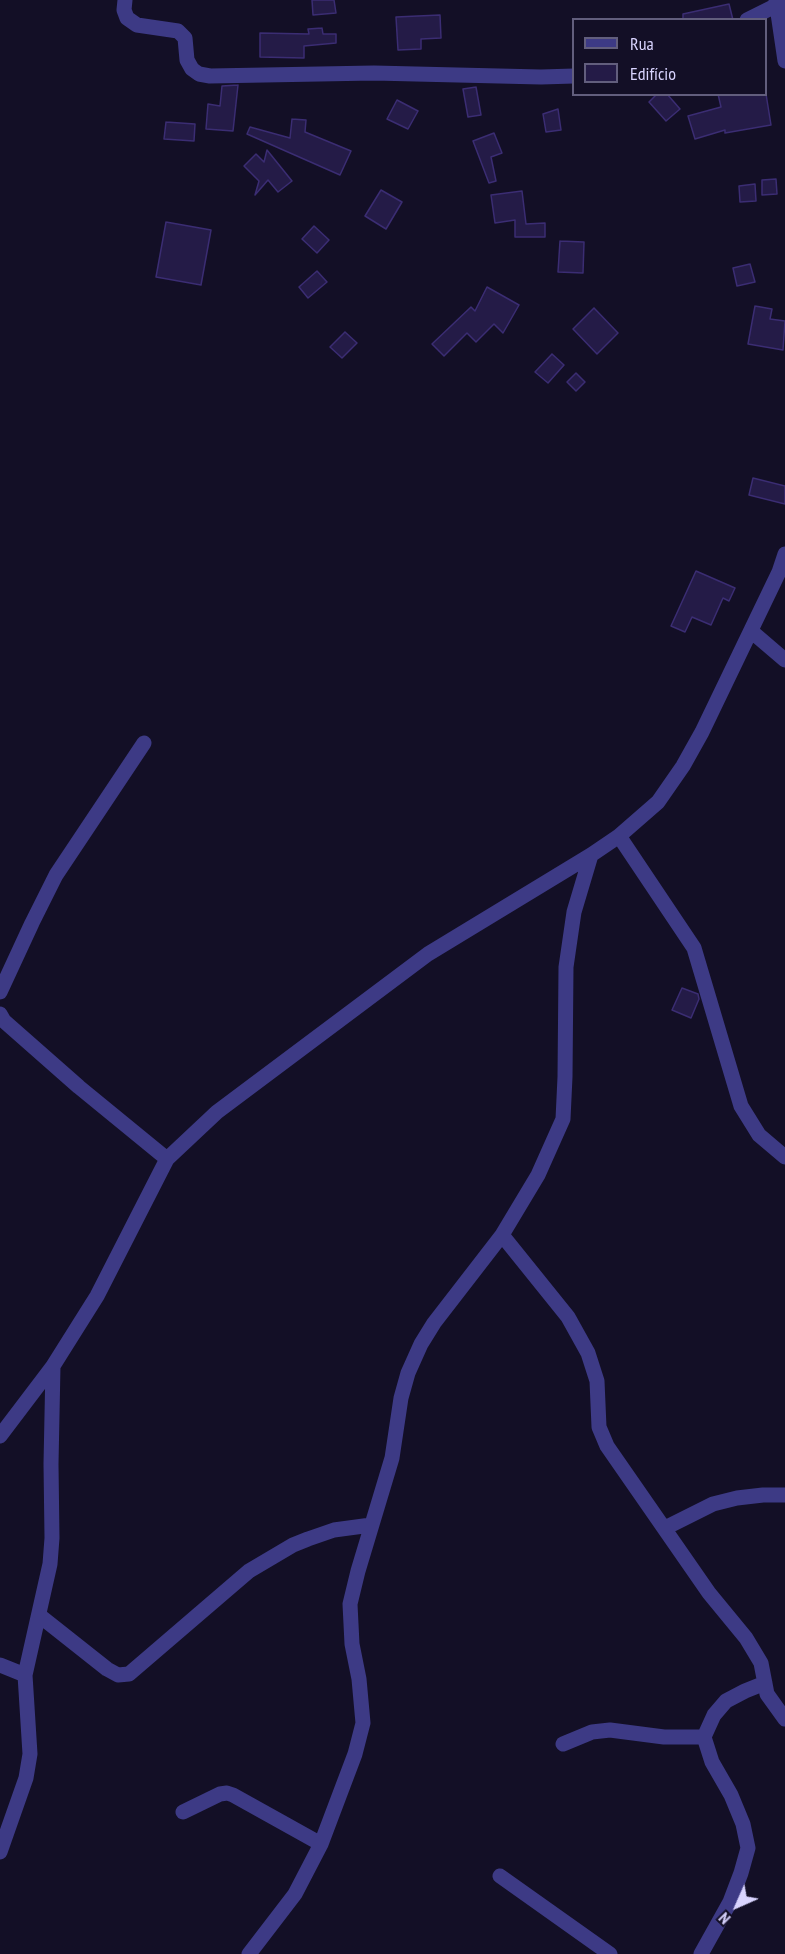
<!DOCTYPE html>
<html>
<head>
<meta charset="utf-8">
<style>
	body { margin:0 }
	#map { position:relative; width:785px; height:1954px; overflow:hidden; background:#130f26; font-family:"PT Sans Narrow",sans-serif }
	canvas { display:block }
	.legend { position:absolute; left:572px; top:18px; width:195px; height:78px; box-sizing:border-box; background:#130f26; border:2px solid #625e7d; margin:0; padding:8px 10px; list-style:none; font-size:18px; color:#d9d4ff }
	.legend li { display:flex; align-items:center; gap:12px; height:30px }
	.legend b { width:30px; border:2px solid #625e7d }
	.north { position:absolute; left:707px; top:1876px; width:60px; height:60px; -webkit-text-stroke:4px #130f26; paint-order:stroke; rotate:225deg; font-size:16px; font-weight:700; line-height:24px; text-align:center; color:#d9d4ff }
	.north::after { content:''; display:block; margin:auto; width:21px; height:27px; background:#d9d4ff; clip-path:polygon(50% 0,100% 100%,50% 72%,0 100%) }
</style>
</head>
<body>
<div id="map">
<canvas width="785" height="1954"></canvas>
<ul class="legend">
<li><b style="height:8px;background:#3d3a85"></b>Rua</li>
<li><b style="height:16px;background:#241b47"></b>Edifício</li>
</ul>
<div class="north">N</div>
</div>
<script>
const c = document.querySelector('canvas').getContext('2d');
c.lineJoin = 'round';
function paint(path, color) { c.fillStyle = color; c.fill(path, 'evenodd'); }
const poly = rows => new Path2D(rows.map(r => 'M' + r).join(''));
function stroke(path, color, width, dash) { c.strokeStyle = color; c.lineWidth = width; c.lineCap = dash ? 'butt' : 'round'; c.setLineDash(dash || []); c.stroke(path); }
const building = poly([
	[312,0,334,0,336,13,313,15,312,0],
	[729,4,733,20,683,20,683,14,729,4],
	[440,15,441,38,421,39,421,49,398,50,396,17,440,15],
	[322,28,323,34,336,34,336,43,304,46,304,58,260,57,260,33,309,34,308,29,322,28],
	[238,85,233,131,206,129,208,104,220,106,222,86,238,85],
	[476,87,481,115,468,117,463,89,476,87],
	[657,94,667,94,680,109,666,121,649,102,657,94],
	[718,94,766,94,771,125,725,133,725,130,695,139,688,116,721,107,718,94],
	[397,100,418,111,408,129,387,119,397,100],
	[558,109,561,130,546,132,543,114,558,109],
	[292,119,306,120,305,132,351,151,340,175,247,134,250,127,290,138,292,119],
	[166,122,195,124,194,141,164,139,166,122],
	[494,133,502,153,491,157,496,181,489,183,473,141,494,133],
	[267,150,292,181,278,192,268,180,255,195,259,181,244,166,256,154,264,162,267,150],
	[776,179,777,194,762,195,762,180,776,179],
	[755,184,756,201,740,202,739,186,755,184],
	[381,190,402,202,386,229,365,216,381,190],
	[522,191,526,224,545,223,545,237,515,237,515,220,495,223,491,195,522,191],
	[166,222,211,230,201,285,156,277,166,222],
	[314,226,329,240,317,253,302,239,314,226],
	[560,241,584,242,583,273,558,272,560,241],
	[750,264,755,282,737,286,733,268,750,264],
	[317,271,327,282,308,298,299,287,317,271],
	[487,287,519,305,503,333,494,324,476,342,467,333,444,356,432,344,471,307,475,311,487,287],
	[755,306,772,309,770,319,785,321,783,350,748,344,755,306],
	[594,308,618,333,597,354,573,329,594,308],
	[345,332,357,343,342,358,330,347,345,332],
	[552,354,564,365,548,383,535,372,552,354],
	[576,373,585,382,576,391,567,382,576,373],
	[753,478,785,486,785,504,749,495,753,478],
	[696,571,735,588,729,601,723,598,711,625,692,617,685,632,671,626,696,571],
	[682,988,698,994,699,999,691,1018,672,1010,682,988]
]);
const minor = poly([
	[125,0,124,10,127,18,137,25,178,31,185,38,187,60,192,69,199,74,210,76,374,73,541,77,574,76],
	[776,0,785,61],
	[747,20,785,1],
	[751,631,785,660],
	[619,836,694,948,741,1106,759,1135,785,1157],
	[0,992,32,923,56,875,144,743],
	[0,1014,4,1021,79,1087,167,1159],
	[502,1235,568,1317,588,1353,597,1381,599,1427,607,1446,709,1593,746,1638,761,1663,767,1694,785,1719],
	[0,1436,53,1366,97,1296,167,1159,217,1112,428,954,591,855,619,836,658,802,683,766,702,732,779,572,785,554],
	[665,1528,713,1504,737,1498,763,1495,785,1495],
	[40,1616,107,1669,118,1675,129,1674,249,1571,293,1545,308,1539,334,1530,371,1525],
	[0,1665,25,1675],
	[563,1744,592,1732,610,1730,664,1737,704,1737],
	[183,1812,220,1794,227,1793,233,1795,321,1844],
	[0,1852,26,1778,30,1754,25,1675,50,1564,52,1538,51,1464,53,1366],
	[500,1876,610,1954],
	[249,1954,295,1894,321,1844,355,1754,363,1723,359,1679,352,1644,350,1604,358,1571,392,1458,401,1398,408,1373,421,1344,434,1323,502,1235,538,1175,563,1119,565,1077,566,967,574,912,591,855],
	[701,1954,730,1902,741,1873,748,1848,743,1824,731,1795,712,1762,704,1737,714,1715,726,1701,745,1691,765,1683]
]);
paint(building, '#241b47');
stroke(building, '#3b2d73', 1.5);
stroke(minor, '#3d3a85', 15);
</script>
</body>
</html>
